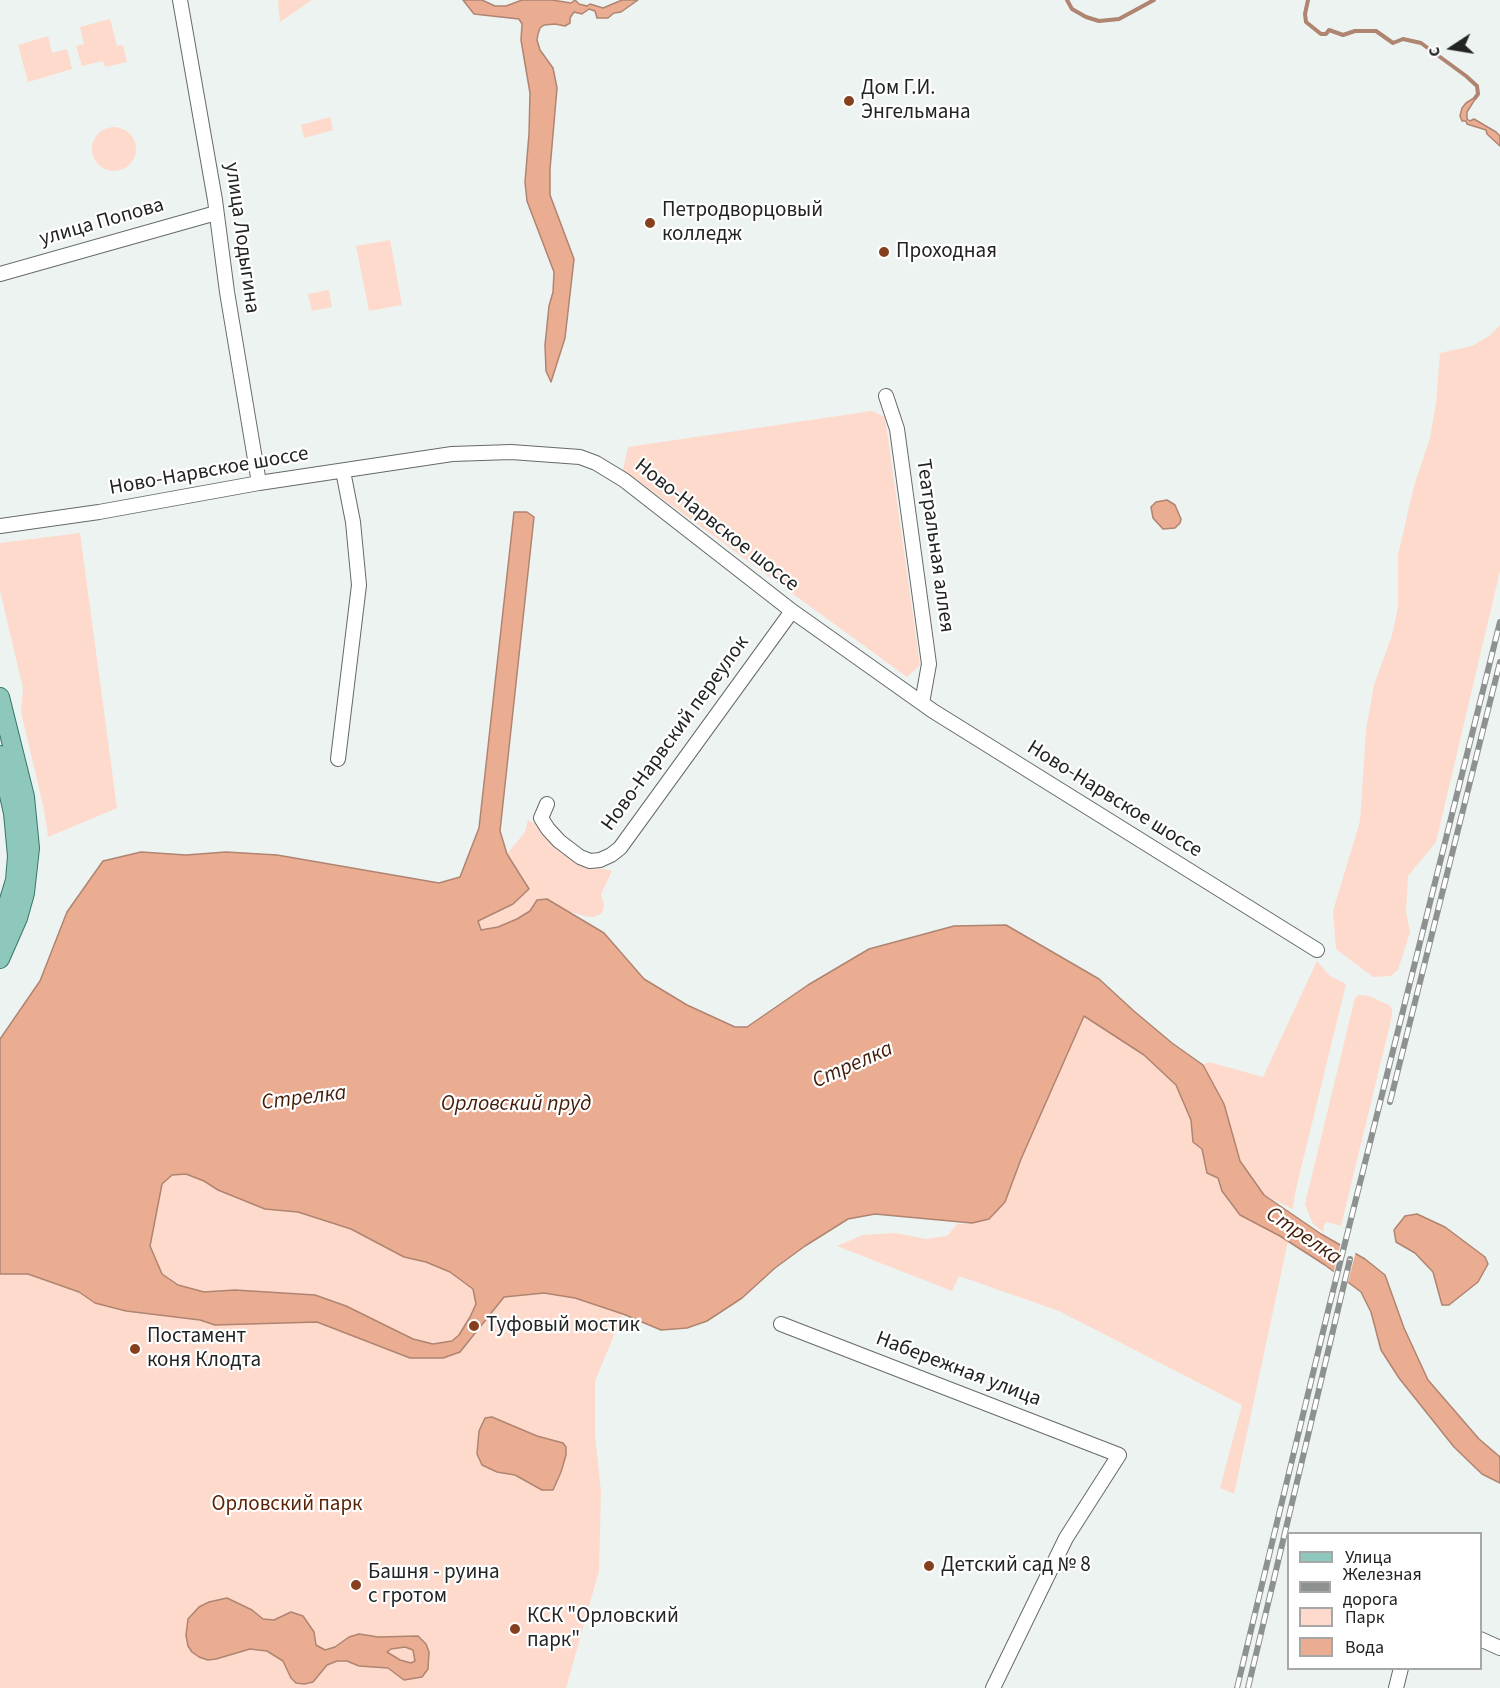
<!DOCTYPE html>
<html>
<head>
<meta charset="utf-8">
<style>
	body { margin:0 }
	#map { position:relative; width:1500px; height:1688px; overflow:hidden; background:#edf3f1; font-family:"Source Sans 3",sans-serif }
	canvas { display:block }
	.legend { position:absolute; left:1287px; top:1532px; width:195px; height:138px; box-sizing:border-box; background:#fff; border:2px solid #a7a7a7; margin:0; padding:8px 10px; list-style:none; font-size:18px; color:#222423 }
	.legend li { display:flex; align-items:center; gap:12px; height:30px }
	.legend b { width:30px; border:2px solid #a7a7a7 }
	.north { position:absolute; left:1422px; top:18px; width:60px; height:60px; -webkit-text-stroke:4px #fff; paint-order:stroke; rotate:258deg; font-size:16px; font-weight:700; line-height:24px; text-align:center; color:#222423 }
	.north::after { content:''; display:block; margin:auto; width:21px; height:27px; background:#222423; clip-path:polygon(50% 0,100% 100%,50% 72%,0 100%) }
</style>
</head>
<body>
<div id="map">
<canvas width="1500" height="1688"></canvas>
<ul class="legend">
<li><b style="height:8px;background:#8ec7bb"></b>Улица</li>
<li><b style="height:8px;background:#8d918f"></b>Железная дорога</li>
<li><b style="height:16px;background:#fddacb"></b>Парк</li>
<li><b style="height:16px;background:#ebad92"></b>Вода</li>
</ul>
<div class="north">С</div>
</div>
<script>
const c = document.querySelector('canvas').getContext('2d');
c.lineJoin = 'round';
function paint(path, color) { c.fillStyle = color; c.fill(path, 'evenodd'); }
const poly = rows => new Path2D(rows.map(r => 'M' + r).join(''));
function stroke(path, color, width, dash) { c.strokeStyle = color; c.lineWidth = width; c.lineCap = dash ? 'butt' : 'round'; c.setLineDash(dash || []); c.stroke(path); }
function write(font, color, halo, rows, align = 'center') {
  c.font = font + ' "Source Sans 3",sans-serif'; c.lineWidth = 4.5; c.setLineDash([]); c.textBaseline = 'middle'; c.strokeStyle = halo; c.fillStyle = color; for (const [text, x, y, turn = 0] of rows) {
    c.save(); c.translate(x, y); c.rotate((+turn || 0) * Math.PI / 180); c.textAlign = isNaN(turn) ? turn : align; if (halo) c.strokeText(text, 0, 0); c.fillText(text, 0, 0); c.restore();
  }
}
const green = poly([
	[278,0,312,0,280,22],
	[110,19,117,46,123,45,127,62,105,67,103,61,82,66,76,46,84,44,80,27],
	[48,36,52,53,67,49,72,69,28,82,18,45],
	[330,117,333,130,304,138,301,125],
	'92 149a22 22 0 1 1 44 0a22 22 0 1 1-44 0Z',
	[390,240,402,305,369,311,356,246],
	[329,290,332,307,312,311,308,294],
	[1500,325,1500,571,1436,842,1408,876,1406,912,1410,932,1398,970,1391,976,1373,977,1336,949,1333,911,1360,821,1366,730,1374,685,1392,635,1398,607,1398,555,1414,486,1430,438,1436,403,1440,353,1472,346,1489,336],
	[872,411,885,417,920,665,907,677,623,470,628,447],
	[80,533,117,808,48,837,44,809,21,712,23,688,0,591,0,543],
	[528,820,536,824,555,843,589,866,612,871,601,894,604,905,602,913,594,917,584,916,568,911,547,899,537,900,530,911,517,919,498,927,481,930,478,921,513,904,524,879,507,854,525,832],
	[1317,961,1330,976,1346,984,1295,1193,1293,1209,1264,1195,1240,1161,1224,1104,1203,1065,1209,1062,1263,1077],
	[1359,995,1369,996,1389,1005,1392,1009,1392,1016,1341,1226,1327,1222,1324,1225,1323,1232,1313,1224,1305,1204,1355,998],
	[1083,1016,1144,1055,1176,1085,1191,1120,1193,1142,1202,1149,1207,1173,1218,1178,1222,1191,1288,1241,1234,1494,1220,1488,1242,1405,1059,1311,959,1276,952,1291,837,1246,863,1235,896,1233,926,1239,947,1236,957,1224,972,1223,1005,1202,1021,1159],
	[172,1174,185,1174,204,1181,218,1190,265,1209,298,1212,351,1229,404,1257,426,1262,450,1272,473,1289,476,1304,459,1335,452,1341,433,1344,413,1339,315,1295,235,1290,204,1292,178,1285,162,1274,150,1246,162,1184],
	[0,1274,28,1274,79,1292,95,1303,126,1311,200,1320,215,1325,317,1322,410,1358,460,1352,504,1297,544,1293,575,1298,623,1314,595,1381,595,1434,601,1492,599,1571,566,1688,0,1688]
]);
const water = poly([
	[463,0,482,0,495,6,506,6,522,0,552,0,571,3,575,0,579,4,587,6,590,4,603,8,622,0,638,0,621,12,614,13,608,18,597,18,595,11,589,9,582,14,574,12,570,18,570,23,565,26,555,24,544,25,540,28,538,34,537,40,540,50,553,68,557,88,550,169,550,195,574,259,565,338,551,382,546,371,545,345,549,306,553,292,554,272,527,201,525,182,529,134,530,93,521,40,522,24,519,19,474,14,463,0],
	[1477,96,1467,112,1467,119,1470,121,1474,119,1496,132,1500,136,1500,146,1487,134,1486,130,1467,124,1466,121,1462,121,1460,116,1462,108,1466,103,1477,96],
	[1167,500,1175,505,1181,519,1180,523,1175,528,1163,529,1153,518,1151,507,1156,502,1167,500],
	[514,512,527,512,534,517,500,831,507,854,529,889,513,904,478,921,481,930,498,927,517,919,530,911,537,900,547,899,604,933,644,979,687,1005,735,1027,747,1027,808,985,869,949,954,926,1006,925,1099,979,1135,1012,1172,1043,1203,1065,1224,1104,1240,1161,1264,1195,1321,1234,1365,1259,1385,1275,1404,1328,1428,1380,1479,1439,1500,1457,1500,1483,1482,1474,1454,1447,1399,1378,1381,1350,1371,1312,1361,1292,1325,1265,1280,1236,1240,1215,1222,1191,1218,1178,1207,1173,1202,1149,1193,1142,1191,1120,1176,1085,1144,1055,1084,1016,1021,1159,1005,1202,989,1219,972,1223,875,1214,848,1219,805,1246,775,1268,742,1298,707,1321,687,1328,661,1330,623,1314,575,1298,544,1293,504,1297,460,1352,443,1358,410,1358,317,1322,215,1325,200,1320,126,1311,95,1303,79,1292,28,1274,0,1274,0,1039,40,981,67,912,103,861,141,852,186,855,226,852,277,855,439,883,460,877,479,828,514,512],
	[186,1174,204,1181,218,1190,265,1209,298,1212,351,1229,404,1257,426,1262,450,1272,473,1289,476,1304,470,1317,459,1335,452,1341,433,1344,413,1339,346,1306,315,1295,235,1290,204,1292,178,1285,162,1274,150,1246,162,1184,172,1175,186,1174],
	[1417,1214,1445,1227,1485,1257,1488,1264,1478,1282,1449,1305,1442,1305,1433,1272,1415,1253,1396,1242,1394,1230,1405,1216,1417,1214],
	[492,1417,537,1436,563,1443,566,1447,566,1455,561,1472,553,1490,542,1490,515,1475,497,1472,482,1465,477,1454,479,1431,485,1418,492,1417],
	[227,1598,252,1610,263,1619,274,1620,291,1612,303,1616,314,1632,316,1645,325,1650,335,1647,349,1637,359,1634,378,1637,418,1636,426,1644,429,1652,428,1669,422,1677,404,1680,388,1668,359,1666,347,1661,337,1661,327,1665,313,1682,304,1684,296,1683,291,1678,283,1661,267,1651,250,1649,216,1659,208,1660,199,1657,192,1652,188,1646,186,1635,188,1619,199,1607,209,1602,227,1598],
	[405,1647,413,1650,415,1661,411,1663,400,1660,387,1652,391,1649,405,1647]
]);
const pier = poly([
	[1341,1242,1356,1251,1347,1286,1333,1275]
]);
const stream = poly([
	[1067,0,1072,9,1086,17,1099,21,1119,19,1154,0],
	[1308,0,1305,14,1306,22,1321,34,1326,34,1329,30,1343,35,1355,31,1376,31,1393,43,1403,39,1421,43,1466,76,1477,86,1478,94,1475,98]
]);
const minor = poly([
	[180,0,215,200,227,292,259,483],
	[0,274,216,213],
	[886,396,897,429,929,664,922,703],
	[0,526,99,512,259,483,452,454,511,452,580,457,596,463,624,480,792,611,933,711,1317,950],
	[338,759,359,585,353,522,343,471],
	[547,804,541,818,548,829,559,841,580,857,590,861,600,860,611,855,620,848,792,611],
	[781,1324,1119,1455,1066,1538,993,1688],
	[1480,1639,1500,1648],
	[1396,1688,1401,1668]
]);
const major = poly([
	[0,697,25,797,30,848,25,893,18,918,0,959],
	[0,755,13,813,17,856,15,880,0,930]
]);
const rail = poly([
	[1390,1102,1500,662],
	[1237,1688,1329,1307,1500,622],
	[1248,1688,1350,1259]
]);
const markers = [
	[849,101,6,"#87401e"],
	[650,223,6,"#87401e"],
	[884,252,6,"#87401e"],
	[474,1326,6,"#87401e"],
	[135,1349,6,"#87401e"],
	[929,1566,6,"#87401e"],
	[356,1585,6,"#87401e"],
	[515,1629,6,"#87401e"]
];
const poiNames = [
	["Дом Г.И.",861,89],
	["Энгельмана",861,113],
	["Петродворцовый",662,211],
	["колледж",662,235],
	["Проходная",896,252],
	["Туфовый мостик",486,1326],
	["Постамент",147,1337],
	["коня Клодта",147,1361],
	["Детский сад № 8",941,1566],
	["Башня - руина",368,1573],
	["с гротом",368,1597],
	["КСК \"Орловский",527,1617],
	["парк\"",527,1641]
];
const streetNames = [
	["улица Попова",102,223,-16],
	["улица Лодыгина",241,238,82],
	["Ново-Нарвское шоссе",209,472,-10],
	["Ново-Нарвское шоссе",716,526,38],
	["Театральная аллея",934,546,82],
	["Ново-Нарвский переулок",676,734,-54],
	["Ново-Нарвское шоссе",1114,800,32],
	["Набережная улица",958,1370,21]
];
const parkNames = [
	["Орловский парк",287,1505]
];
const waterNames = [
	["Стрелка",853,1066,-24],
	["Стрелка",304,1099,-7],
	["Орловский пруд",516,1105],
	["Стрелка",1303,1237,34]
];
paint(green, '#fddacb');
paint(water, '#ebad92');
stroke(water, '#af8471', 1.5);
paint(pier, '#edf3f1');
stroke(stream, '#af8471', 4);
stroke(minor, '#656a68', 16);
stroke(major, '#377668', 20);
stroke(minor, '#fff', 14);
stroke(major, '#8ec7bb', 18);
stroke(rail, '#8d918f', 6);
stroke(rail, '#fff', 4, [11]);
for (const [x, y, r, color] of markers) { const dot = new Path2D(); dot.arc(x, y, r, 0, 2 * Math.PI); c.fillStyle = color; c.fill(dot); stroke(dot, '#fff', 2); }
write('21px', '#222423', '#fff', poiNames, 'left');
write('21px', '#222423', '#fff', streetNames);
write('21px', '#5c2407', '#fff', parkNames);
write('italic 22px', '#441d0a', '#fff', waterNames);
</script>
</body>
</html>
